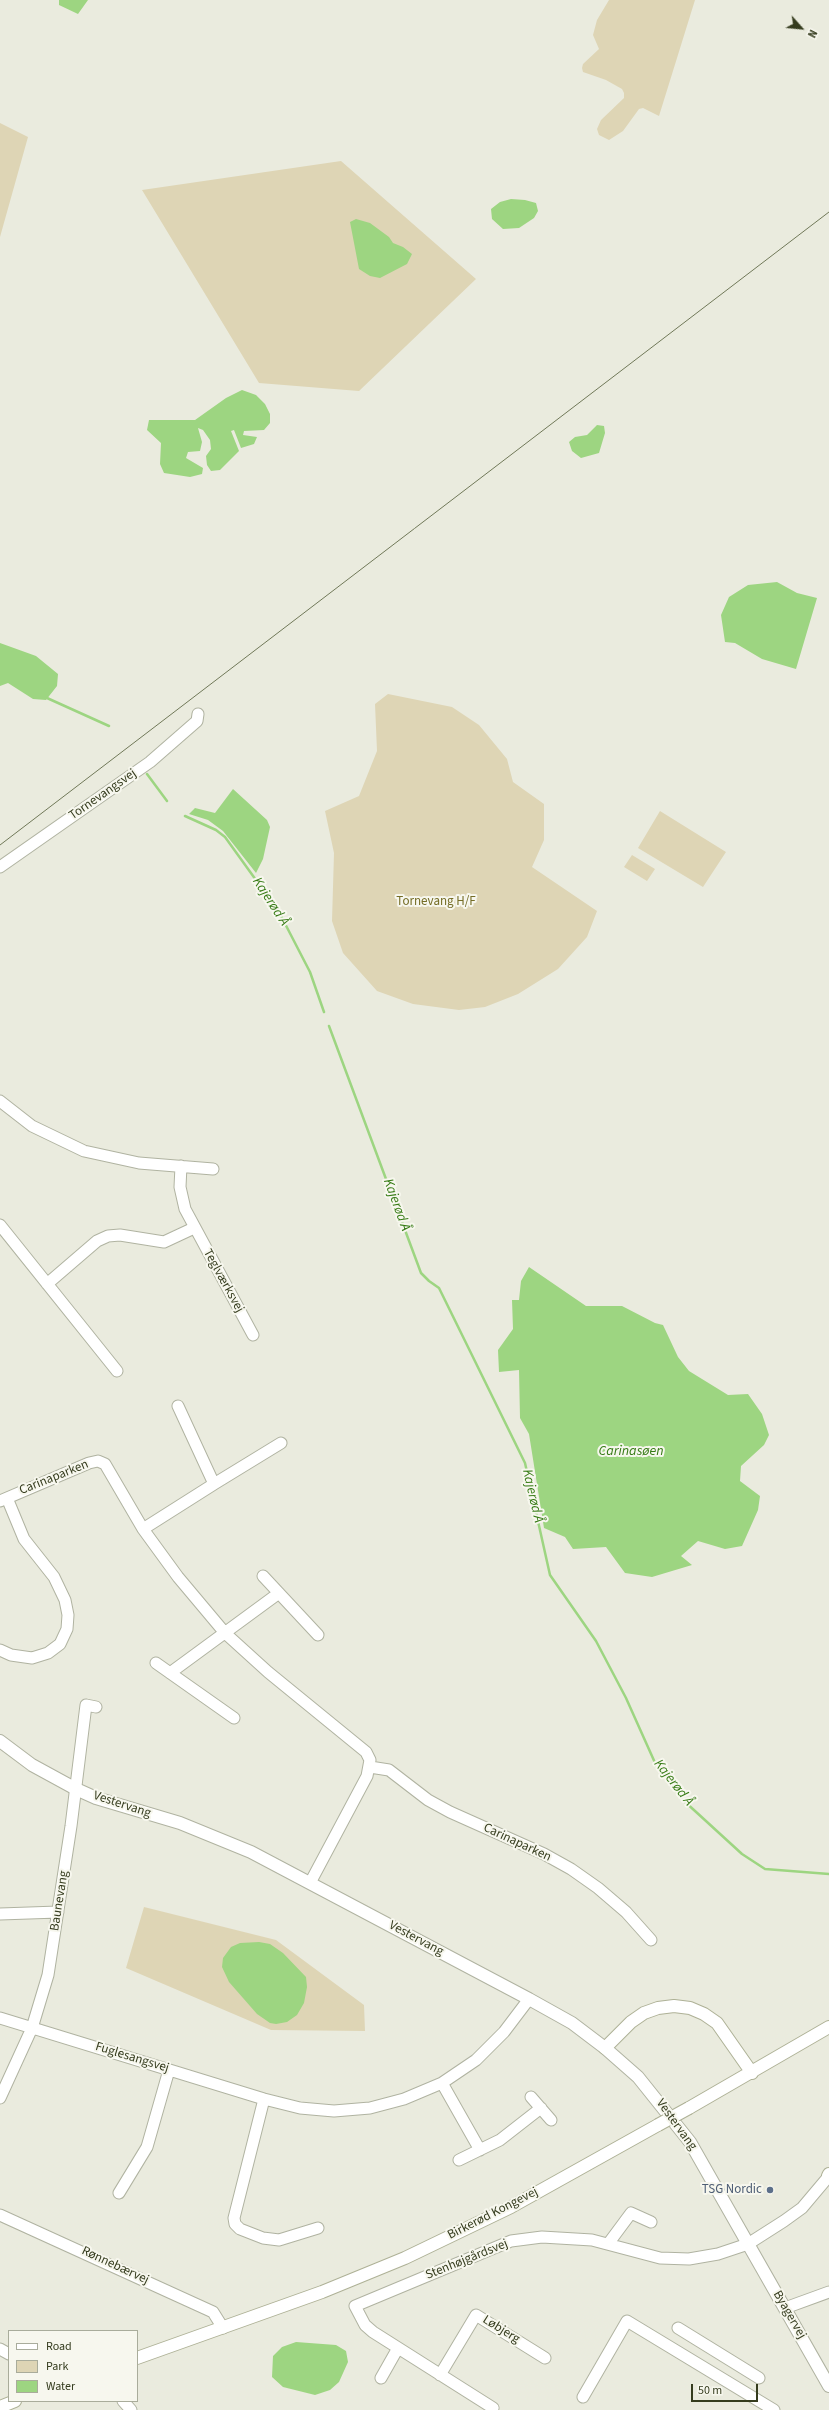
<!DOCTYPE html>
<html>
<head>
<meta charset="utf-8">
<style>
	body { margin:0 }
	#map { position:relative; width:829px; height:2410px; overflow:hidden; background:#eaebde; font-family:"Source Sans 3",sans-serif }
	canvas { display:block }
	.legend { position:absolute; left:8px; top:2330px; width:130px; height:72px; box-sizing:border-box; background:#f7f7ee; border:1px solid #a9ac9b; margin:0; padding:5px 7px; list-style:none; font-size:12px; color:#353c1e }
	.legend li { display:flex; align-items:center; gap:8px; height:20px }
	.legend b { width:20px; border:1px solid #a9ac9b }
	.north { position:absolute; left:781px; top:8px; width:40px; height:40px; -webkit-text-stroke:3px #f7f7ee; paint-order:stroke; rotate:117deg; font-size:11px; font-weight:700; line-height:16px; text-align:center; color:#353c1e }
	.north::after { content:''; display:block; margin:auto; width:14px; height:18px; background:#353c1e; clip-path:polygon(50% 0,100% 100%,50% 72%,0 100%) }
	.scale { position:absolute; left:691px; top:2384px; width:67px; height:18px; box-sizing:border-box; border:2px solid #353c1e; border-top:0; padding-left:5px; font-size:12px; line-height:14px; white-space:nowrap; color:#353c1e; -webkit-text-stroke:3px #f7f7ee; paint-order:stroke }
</style>
</head>
<body>
<div id="map">
<canvas width="829" height="2410"></canvas>
<ul class="legend">
<li><b style="height:5px;background:#fff"></b>Road</li>
<li><b style="height:11px;background:#ded5b5"></b>Park</li>
<li><b style="height:11px;background:#9dd581"></b>Water</li>
</ul>
<div class="north">N</div>
<div class="scale">50 m</div>
</div>
<script>
const c = document.querySelector('canvas').getContext('2d');
c.lineJoin = 'round';
function paint(path, color) { c.fillStyle = color; c.fill(path, 'evenodd'); }
const poly = rows => new Path2D(rows.map(r => 'M' + r).join(''));
function stroke(path, color, width, dash) { c.strokeStyle = color; c.lineWidth = width; c.lineCap = dash ? 'butt' : 'round'; c.setLineDash(dash || []); c.stroke(path); }
function write(font, color, halo, rows, align = 'center') {
  c.font = font + ' "Source Sans 3",sans-serif'; c.lineWidth = 4; c.setLineDash([]); c.textBaseline = 'middle'; c.strokeStyle = halo; c.fillStyle = color; for (const [text, x, y, turn = 0] of rows) {
    c.save(); c.translate(x, y); c.rotate((+turn || 0) * Math.PI / 180); c.textAlign = isNaN(turn) ? turn : align; if (halo) c.strokeText(text, 0, 0); c.fillText(text, 0, 0); c.restore();
  }
}
const green = poly([
	[609,0,695,0,659,116,643,108,639,109,623,131,609,140,599,135,597,129,601,120,624,98,624,93,622,89,606,80,583,72,582,68,583,64,599,49,593,35,597,20],
	[0,123,28,137,0,237],
	[341,161,476,279,359,391,259,383,142,190],
	[388,694,452,707,479,725,507,759,513,782,544,804,544,840,532,867,597,911,587,937,558,969,518,994,485,1007,459,1010,413,1004,377,991,343,953,332,921,334,853,325,811,359,796,377,751,375,704],
	[660,811,726,852,703,887,638,848],
	[632,855,655,869,647,881,624,867],
	[144,1907,276,1940,364,2005,365,2031,271,2030,126,1968]
]);
const water = poly([
	[59,0,88,0,78,14,59,5],
	[511,199,525,200,536,203,538,211,534,218,519,228,503,229,492,219,491,209,500,202],
	[356,219,370,223,389,237,393,243,403,247,412,254,407,264,380,278,370,276,359,269,350,222],
	[242,390,256,395,265,404,270,414,270,423,264,430,244,431,243,435,257,437,254,444,241,448,234,430,231,431,239,451,220,470,211,471,207,465,206,456,211,449,210,440,203,430,198,428,202,442,200,451,188,452,186,458,203,468,202,474,190,477,164,473,160,464,161,443,147,430,149,420,195,420,226,398],
	[597,425,604,426,605,433,599,453,581,458,572,451,569,442,575,437,587,435],
	[777,582,797,593,817,598,796,669,762,659,735,643,725,642,721,615,729,597,748,585],
	[0,643,36,656,58,674,57,686,46,700,33,699,8,683,0,686],
	[233,789,267,820,270,827,263,859,256,873,223,831,208,820,189,814,195,808,215,813],
	[529,1267,586,1306,622,1306,655,1323,663,1325,678,1357,689,1371,728,1395,748,1394,762,1414,769,1435,764,1445,741,1466,740,1481,760,1496,758,1510,742,1546,725,1549,698,1541,681,1556,692,1565,652,1577,625,1573,606,1547,573,1549,565,1537,544,1528,529,1434,520,1418,519,1370,499,1372,498,1350,513,1329,512,1300,519,1300,521,1281],
	[259,1942,270,1944,283,1953,306,1977,307,1987,304,2003,297,2015,287,2022,276,2024,270,2023,257,2014,229,1982,222,1967,223,1958,231,1947,240,1943],
	[296,2342,336,2345,346,2351,348,2362,339,2382,330,2390,315,2395,283,2387,272,2377,273,2356,282,2347]
]);
const stream = poly([
	[47,698,109,726],
	[147,774,167,801],
	[185,816,216,830,225,837,279,912,310,972,324,1012],
	[329,1026,421,1273,429,1281,439,1288,525,1463,550,1575,596,1641,626,1698,656,1765,683,1800,742,1854,765,1869,829,1874]
]);
const minor = poly([
	[0,867,150,762,197,721,198,714],
	[0,1101,32,1126,84,1151,139,1163,213,1169],
	[181,1166,180,1187,185,1209,253,1335],
	[0,1225,117,1371],
	[47,1284,97,1241,108,1236,120,1235,164,1242,194,1228],
	[214,1484,281,1443],
	[0,1501,89,1463,98,1461,105,1464,143,1529,178,1577,225,1633,268,1672,366,1752,370,1760,367,1776,310,1883],
	[143,1529,214,1484,178,1406],
	[263,1576,318,1635],
	[0,1650,11,1655,32,1658,48,1653,60,1644,67,1629,68,1615,65,1600,54,1577,24,1539,7,1498],
	[156,1663,234,1718],
	[170,1673,279,1593],
	[370,1767,389,1770,428,1800,450,1812,544,1854,571,1869,598,1888,626,1912,651,1940],
	[0,1914,58,1912],
	[0,2018,264,2099,300,2108,334,2111,370,2108,404,2099,442,2083,476,2060,504,2032,529,1999],
	[442,2083,480,2150],
	[531,2097,551,2120],
	[0,2098,32,2028,48,1975,71,1826,86,1705,96,1707],
	[264,2099,234,2218,235,2224,240,2229,263,2238,279,2240,318,2228],
	[459,2160,500,2140,541,2108],
	[119,2193,147,2147,169,2070],
	[0,2215,213,2312,223,2328],
	[608,2244,631,2213,651,2222],
	[785,2308,829,2292],
	[678,2328,759,2378],
	[0,2349,9,2354],
	[440,2375,476,2315,545,2358],
	[381,2378,398,2348],
	[583,2397,627,2321,774,2410],
	[123,2401,131,2410],
	[492,2410,493,2408,373,2332,365,2325,355,2306,511,2241,542,2237,592,2240,660,2258,689,2259,718,2254,748,2244,784,2221,802,2208,829,2176]
]);
const tertiary = poly([
	[0,1741,32,1765,76,1789,96,1798,180,1823,251,1852,529,1999,572,2023,605,2048,638,2077,690,2142,829,2386]
]);
const secondary = poly([
	[605,2048,631,2022,644,2013,658,2008,674,2006,690,2008,704,2014,717,2023,752,2073],
	[689,2108,829,2027],
	[828,2176,829,2174],
	[137,2358,322,2292,405,2258,511,2207,658,2125],
	[0,2407,15,2401]
]);
const tram = poly([
	[0,845,829,212]
]);
const secondaryBridge = poly([
	[658,2125,689,2108]
]);
const markers = [
	[770,2190,4,"#5c6f8a"]
];
const streetNames = [
	["Tornevangsvej",103,795,-35],
	["Teglværksvej",223,1281,61],
	["Carinaparken",54,1478,-22],
	["Vestervang",122,1805,18],
	["Carinaparken",517,1843,25],
	["Baunevang",60,1901,-81],
	["Vestervang",416,1939,28],
	["Fuglesangsvej",132,2058,17],
	["Vestervang",676,2125,54],
	["Birkerød Kongevej",493,2214,-27],
	["Stenhøjgårdsvej",467,2260,-22],
	["Rønnebærvej",115,2266,25],
	["Byagervej",789,2315,60],
	["Løbjerg",501,2330,32]
];
const parkNames = [
	["Tornevang H/F",436,902]
];
const serviceNames = [
	["TSG Nordic",762,2190]
];
const waterNames = [
	["Kajerød Å",270,902,57],
	["Kajerød Å",396,1205,70],
	["Carinasøen",631,1452],
	["Kajerød Å",532,1496,77],
	["Kajerød Å",673,1783,52]
];
paint(green, '#ded5b5');
paint(water, '#9dd581');
stroke(stream, '#9dd581', 2.5);
stroke(minor, '#b0b3a1', 13);
stroke(tertiary, '#b0b3a1', 14);
stroke(secondary, '#aeb196', 14);
stroke(minor, '#fff', 11);
stroke(tertiary, '#fff', 12);
stroke(secondary, '#fff', 12);
stroke(tram, '#707858', 1);
stroke(secondaryBridge, '#aeb196', 14, []);
stroke(secondaryBridge, '#fff', 12);
for (const [x, y, r, color] of markers) { const dot = new Path2D(); dot.arc(x, y, r, 0, 2 * Math.PI); c.fillStyle = color; c.fill(dot); stroke(dot, '#f7f7ee', 1.5); }
write('13px', '#353c1e', '#f7f7ee', streetNames);
write('13px', '#756d26', '#f7f7ee', parkNames);
write('13px', '#4e5e75', '#f7f7ee', serviceNames, 'right');
write('italic 14px', '#367b15', '#f7f7ee', waterNames);
</script>
</body>
</html>
